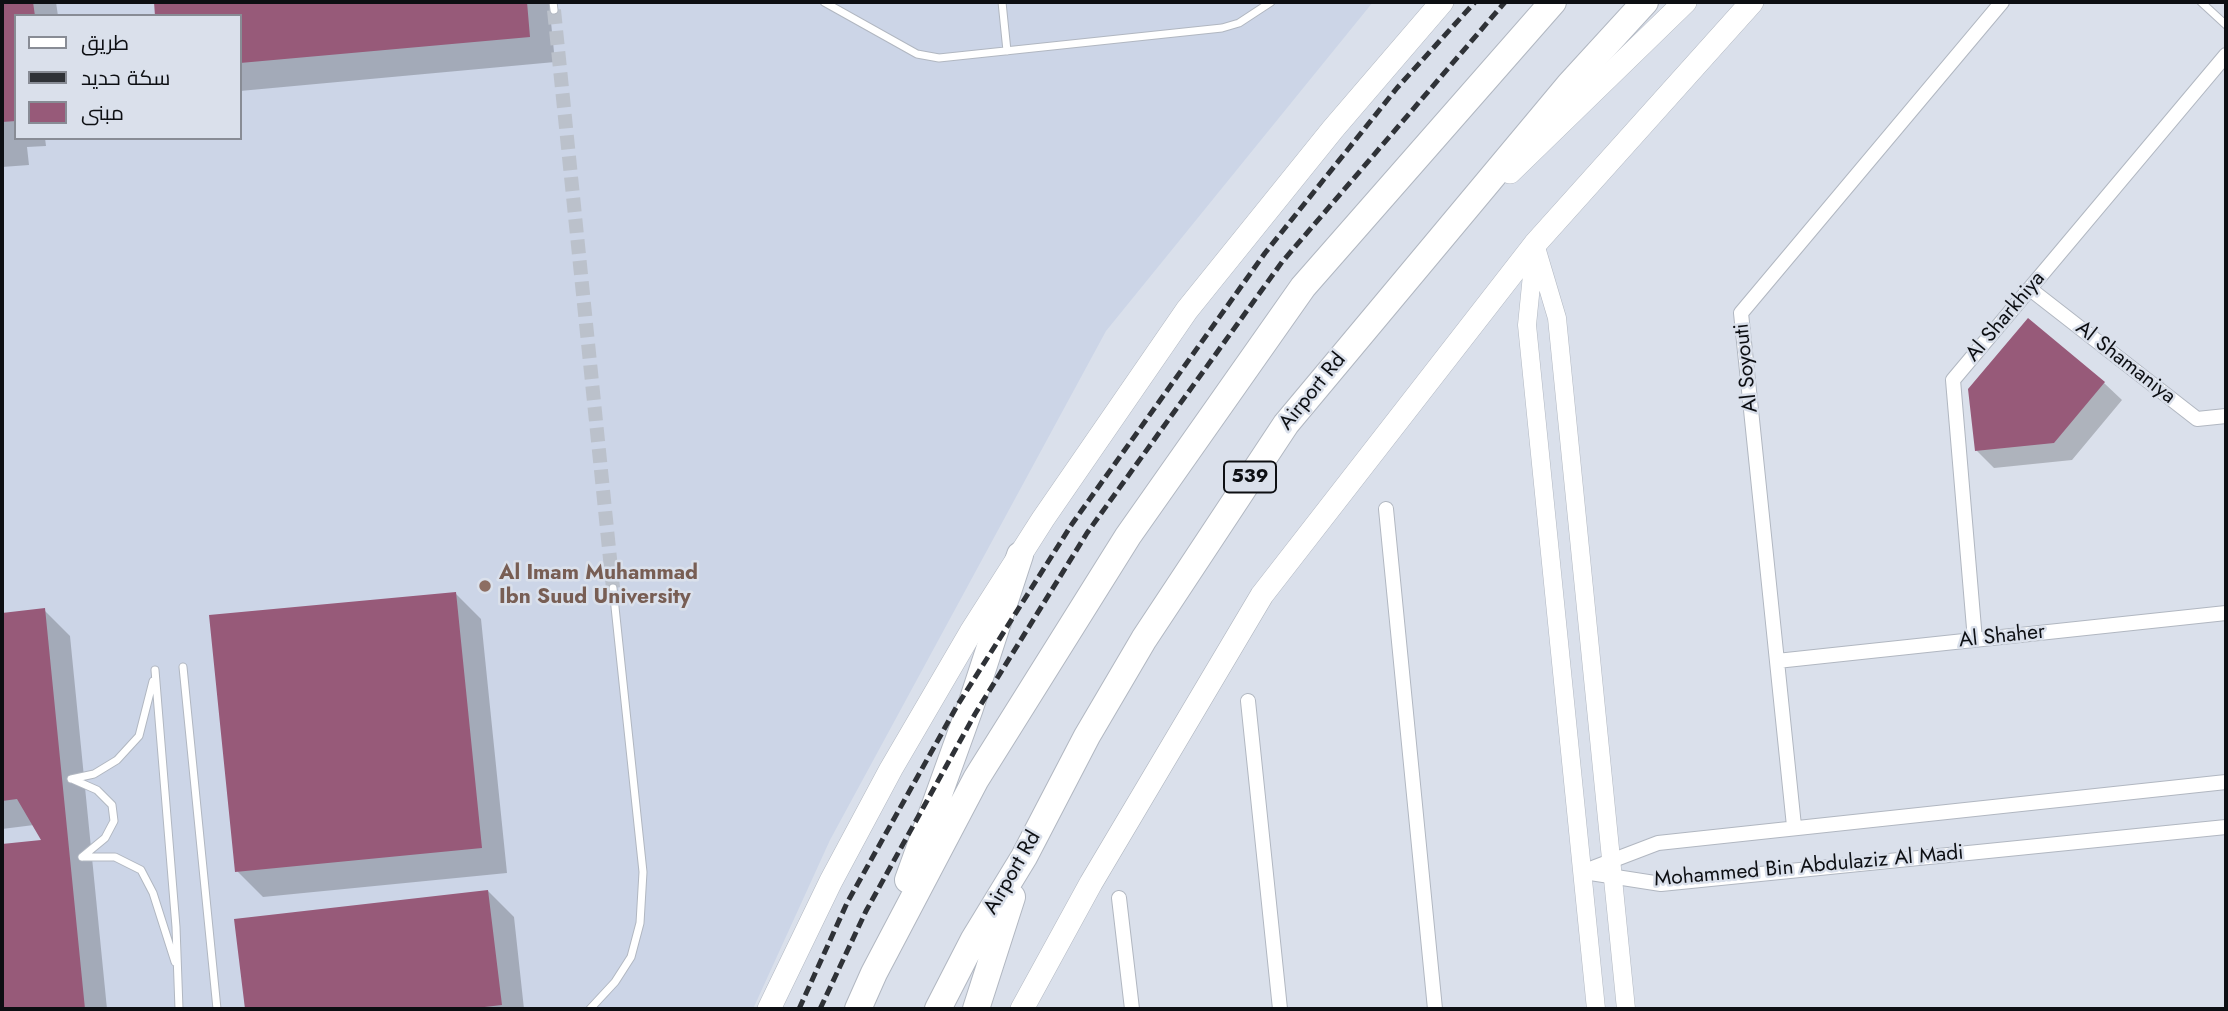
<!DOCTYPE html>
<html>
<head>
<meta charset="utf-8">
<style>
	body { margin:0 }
	#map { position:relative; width:2228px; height:1011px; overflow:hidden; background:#dae0eb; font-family:Jost,Cairo,sans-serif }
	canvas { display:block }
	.frame { position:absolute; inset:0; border:4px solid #0d0f13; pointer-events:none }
	.legend { position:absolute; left:14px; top:14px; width:228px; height:126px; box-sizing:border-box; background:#dae0eb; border:2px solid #888c95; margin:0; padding:9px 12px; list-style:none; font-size:21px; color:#0d0f13 }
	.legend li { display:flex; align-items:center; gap:14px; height:35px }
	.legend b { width:35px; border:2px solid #888c95 }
</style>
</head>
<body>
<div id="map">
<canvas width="2228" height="1011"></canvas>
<div class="frame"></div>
<ul class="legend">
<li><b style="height:9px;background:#fff"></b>طريق</li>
<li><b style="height:9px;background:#2f3237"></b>سكة حديد</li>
<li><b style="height:19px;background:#975a79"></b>مبنى</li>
</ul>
</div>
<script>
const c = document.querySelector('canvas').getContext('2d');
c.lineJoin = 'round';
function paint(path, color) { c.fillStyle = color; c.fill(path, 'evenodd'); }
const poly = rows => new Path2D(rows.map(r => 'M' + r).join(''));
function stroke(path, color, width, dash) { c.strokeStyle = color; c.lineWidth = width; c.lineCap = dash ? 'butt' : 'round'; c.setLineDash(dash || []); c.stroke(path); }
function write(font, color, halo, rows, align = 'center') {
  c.font = font + ' Jost,sans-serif'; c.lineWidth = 5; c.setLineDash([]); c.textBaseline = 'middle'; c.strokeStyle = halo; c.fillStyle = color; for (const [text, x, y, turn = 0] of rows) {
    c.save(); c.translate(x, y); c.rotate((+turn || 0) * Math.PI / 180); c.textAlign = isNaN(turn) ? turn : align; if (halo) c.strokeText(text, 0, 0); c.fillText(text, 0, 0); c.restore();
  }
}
const built = poly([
	[2,2,1373,2,1106,331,830,840,753,1009,2,1009],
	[16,16,240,16,240,138,16,138]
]);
const shadow = poly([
	[2,2,56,2,58,16,16,16,16,138,45,138,46,146,27,147,29,165,2,167],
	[155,2,549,2,555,62,240,91,240,16,157,16],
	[2104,383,2122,400,2072,460,1994,468,1976,450],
	[455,593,481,619,507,873,263,897,237,871],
	[44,610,70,636,107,1009,2,1009,2,845,44,841,34,825,2,829,2,614],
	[488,891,514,917,524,1009,246,1009,236,920]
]);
const building = poly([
	[2,2,33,2,35,16,16,16,16,121,2,122],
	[154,2,527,2,530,37,240,63,240,16,155,16],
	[2028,318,2105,382,2054,443,1975,451,1968,389],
	[456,592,482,848,235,872,209,615],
	[45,608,85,1009,2,1009,2,844,41,840,17,799,2,801,2,613],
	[488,890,502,1005,467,1009,245,1009,234,919]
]);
const minorTunnel = poly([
	[554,10,613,588]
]);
const service = poly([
	[553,2,554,10],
	[824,2,917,54,939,58,1222,28,1239,23,1271,2],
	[1002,2,1007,51],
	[2201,2,2226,25],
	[183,667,217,1009],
	[155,670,176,927,179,1009],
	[71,779,94,774,117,760,139,736,153,681],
	[72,779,97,790,112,805,114,821,105,838,82,857],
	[82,857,115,857,141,870,153,893,175,962],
	[590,1009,615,982,631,957,640,923,643,872,613,588]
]);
const minor = poly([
	[2030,289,2197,419,2226,416],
	[1386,509,1435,1009],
	[1975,640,1953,380,2226,55],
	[1777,661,2226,613],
	[1248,701,1280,1009],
	[1794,826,1741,313,2002,2],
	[1582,872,1658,843,2226,782],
	[1584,872,1661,884,2226,827],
	[1119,898,1132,1009]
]);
const tertiary = poly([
	[1535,244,1557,318,1626,1009],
	[1534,255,1527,325,1596,1009]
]);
const primary = poly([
	[1510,172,1685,2],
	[769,1009,831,881,891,769,971,632,1043,519,1187,310,1333,129,1442,2],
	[1022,1009,1091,883,1262,595,1535,244,1752,2]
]);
const motorway = poly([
	[908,880,970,708,1020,555],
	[858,1009,874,973,976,779,1128,536,1303,287,1553,2],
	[938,1009,974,939,1024,857,1087,736,1144,639,1286,424,1569,85,1645,2],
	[976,1009,1012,897]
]);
const rail = poly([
	[799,1009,847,903,957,706,1072,524,1265,253,1397,88,1475,2],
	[820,1009,866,911,975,714,1087,533,1282,262,1505,2]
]);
const markers = [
	[485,586,7,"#8d6e63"]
];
const shields = [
	[1250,477,52]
];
const shieldNames = [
	["539",1250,477]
];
const streetNames = [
	["Al Sharkhiya",2006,317,-50],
	["Al Shamaniya",2125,363,38],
	["Al Soyouti",1747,368,-96],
	["Airport Rd",1313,392,-51],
	["Al Shaher",2002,637,-6],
	["Mohammed Bin Abdulaziz Al Madi",1809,867,-5],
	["Airport Rd",1013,873,-60]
];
const educationNames = [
	["Al Imam Muhammad",499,574],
	["Ibn Suud University",499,598]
];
paint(built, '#ccd5e7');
paint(shadow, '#0003');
paint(building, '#975a79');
stroke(minorTunnel, '#bbc1cb', 14, [14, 7]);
stroke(service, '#b1b7c1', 9);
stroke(minor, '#b1b7c1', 16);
stroke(tertiary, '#b1b7c1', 19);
stroke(primary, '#b1b7c1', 24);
stroke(motorway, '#b1b7c1', 28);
stroke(service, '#fff', 7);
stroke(minor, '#fff', 14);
stroke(tertiary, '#fff', 18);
stroke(primary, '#fff', 23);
stroke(motorway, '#fff', 26);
stroke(rail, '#2f3237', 5, [10, 5]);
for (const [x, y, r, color] of markers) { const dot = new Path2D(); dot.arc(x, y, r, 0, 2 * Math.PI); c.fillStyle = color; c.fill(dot); stroke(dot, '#dae0eb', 2.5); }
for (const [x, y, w] of shields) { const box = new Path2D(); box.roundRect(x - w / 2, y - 15.5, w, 31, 5); c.fillStyle = '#dae0eb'; c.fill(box); stroke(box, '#0d0f13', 2); }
write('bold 19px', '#0d0f13', null, shieldNames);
write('21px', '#0d0f13', '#dae0eb', streetNames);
write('bold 21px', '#785e54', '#dae0eb', educationNames, 'left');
</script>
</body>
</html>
